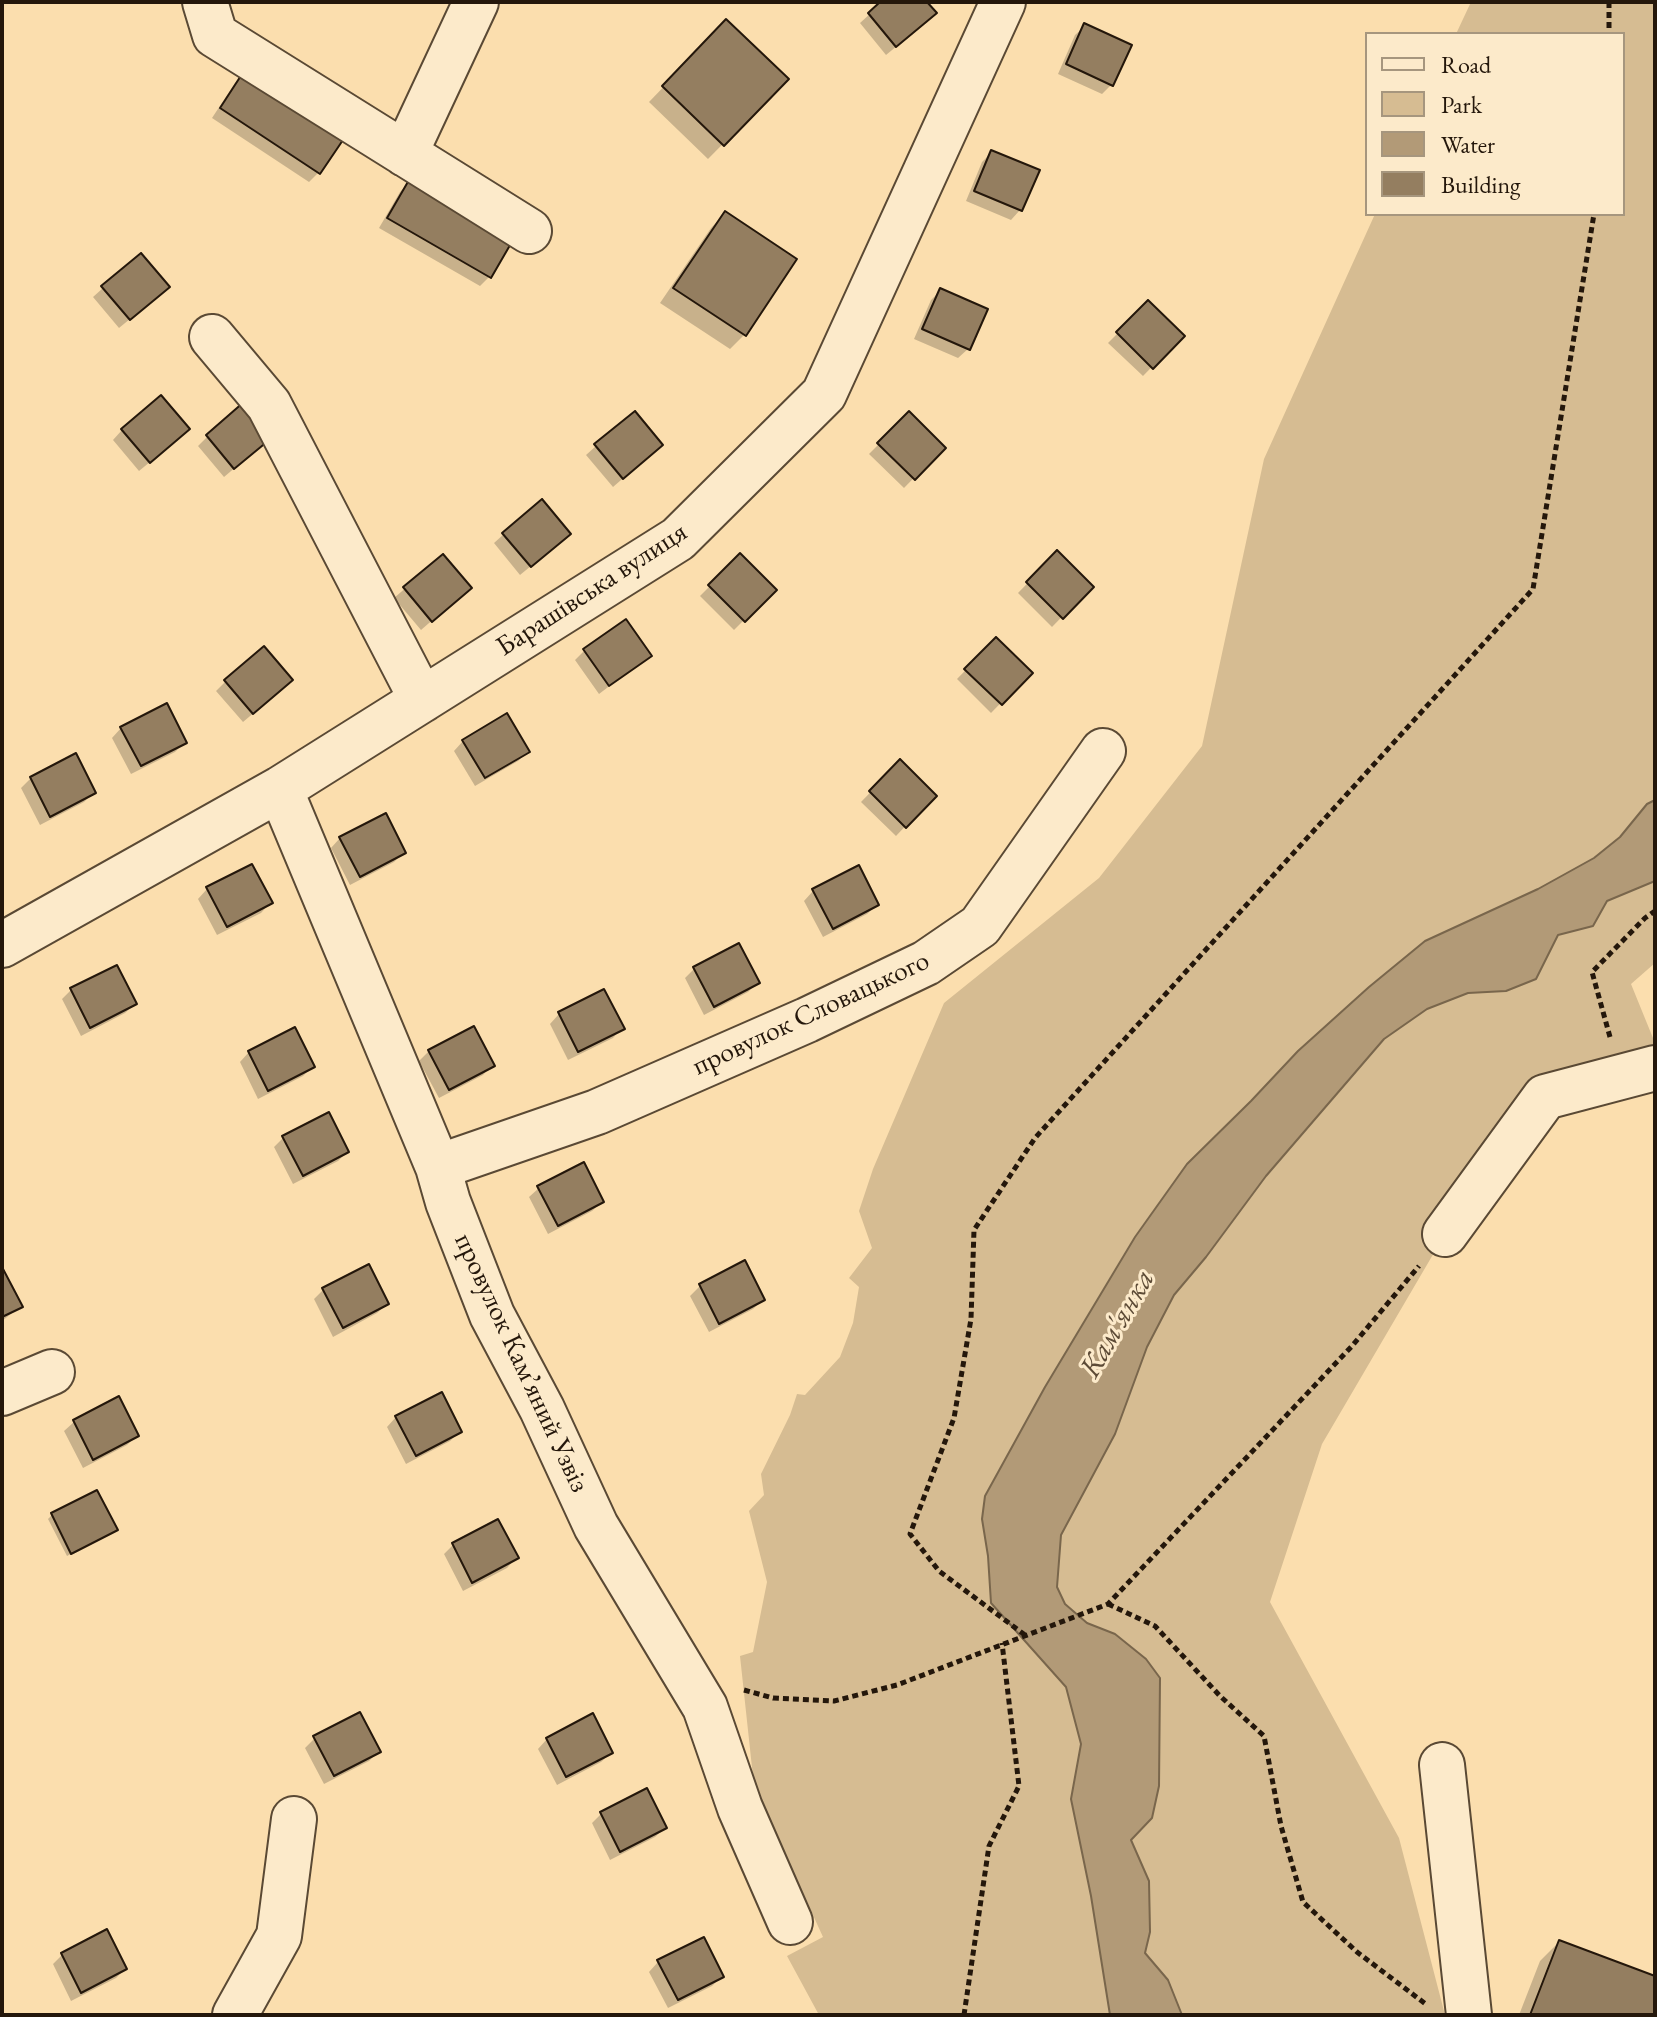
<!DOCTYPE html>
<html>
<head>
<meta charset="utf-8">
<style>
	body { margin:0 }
	#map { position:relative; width:1657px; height:2017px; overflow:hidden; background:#fbdeae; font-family:"EB Garamond",serif }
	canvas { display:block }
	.frame { position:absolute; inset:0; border:4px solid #24170b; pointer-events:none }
	.legend { position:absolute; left:1365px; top:32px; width:260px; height:184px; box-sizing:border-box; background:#fceaca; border:2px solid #a6967e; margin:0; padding:10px 14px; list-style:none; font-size:24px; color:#24170b }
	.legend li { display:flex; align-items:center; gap:16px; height:40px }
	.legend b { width:40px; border:2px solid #a6967e }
</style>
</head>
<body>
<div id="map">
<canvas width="1657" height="2017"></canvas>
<div class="frame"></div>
<ul class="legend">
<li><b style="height:10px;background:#fceaca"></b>Road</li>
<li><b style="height:22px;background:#d6bc92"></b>Park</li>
<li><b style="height:22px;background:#b29a77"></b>Water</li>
<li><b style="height:22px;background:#947e60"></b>Building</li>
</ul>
</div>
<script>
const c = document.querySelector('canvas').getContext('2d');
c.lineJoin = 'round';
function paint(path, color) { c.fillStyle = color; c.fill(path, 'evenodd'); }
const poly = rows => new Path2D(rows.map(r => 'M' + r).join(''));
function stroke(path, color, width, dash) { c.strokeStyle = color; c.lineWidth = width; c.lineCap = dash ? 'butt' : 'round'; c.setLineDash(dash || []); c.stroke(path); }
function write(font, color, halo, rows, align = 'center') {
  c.font = font + ' "EB Garamond",serif'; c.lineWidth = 6; c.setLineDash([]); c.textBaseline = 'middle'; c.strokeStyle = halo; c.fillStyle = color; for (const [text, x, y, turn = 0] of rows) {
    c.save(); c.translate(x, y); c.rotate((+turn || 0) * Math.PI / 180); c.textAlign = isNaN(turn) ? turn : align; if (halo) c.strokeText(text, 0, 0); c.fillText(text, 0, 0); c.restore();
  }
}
const green = poly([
	[1471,2,1655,2,1655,800,1647,804,1620,837,1594,858,1538,889,1425,941,1369,987,1298,1051,1251,1101,1187,1164,1134,1237,1045,1387,985,1496,982,1519,988,1556,1066,1687,1081,1744,1071,1799,1091,1896,1110,2015,819,2015,787,1956,823,1937,754,1786,740,1656,753,1652,767,1582,749,1511,764,1495,761,1474,790,1415,797,1394,805,1395,840,1357,853,1323,859,1287,849,1278,872,1248,859,1211,873,1169,944,1003,1099,878,1202,746,1264,459,1375,214,1623,214,1623,34,1456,34],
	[1655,881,1655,963,1631,984,1655,1043,1655,1068,1545,1097,1445,1234,1322,1444,1270,1602,1399,1838,1445,2015,1182,2015,1168,1980,1145,1953,1150,1932,1149,1882,1131,1840,1152,1818,1159,1786,1158,1735,1146,1659,1116,1634,1087,1623,1065,1604,1057,1587,1061,1535,1115,1434,1147,1347,1174,1295,1206,1257,1266,1176,1384,1039,1427,1009,1469,993,1506,991,1536,979,1558,934,1593,926,1607,901]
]);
const water = poly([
	[1655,800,1655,881,1607,901,1593,926,1558,935,1536,979,1506,991,1468,993,1427,1009,1384,1039,1266,1176,1206,1257,1174,1295,1147,1347,1115,1434,1061,1535,1057,1587,1065,1604,1087,1623,1115,1634,1146,1659,1160,1678,1159,1786,1152,1818,1131,1840,1149,1881,1150,1932,1145,1953,1168,1980,1182,2015,1110,2015,1091,1896,1071,1799,1081,1744,1066,1687,991,1603,988,1556,982,1519,985,1496,1045,1387,1135,1237,1187,1164,1251,1101,1298,1051,1369,987,1425,941,1538,889,1594,858,1620,837,1647,804,1655,800]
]);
const shadow = poly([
	[883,2,924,2,925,23,886,55,860,23],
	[726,22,786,80,708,159,649,102],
	[1085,26,1111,85,1102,94,1058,74,1075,35],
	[244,73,318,173,309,182,212,118,235,83],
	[992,152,1020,210,1011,220,966,201,982,162],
	[409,182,489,277,480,286,379,228,400,192],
	[725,213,794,259,744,335,730,349,660,303,711,228],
	[103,288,158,296,119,328,93,297],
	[941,290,968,349,958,358,914,339,931,300],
	[1148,303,1182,336,1143,376,1108,343],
	[909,414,943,448,904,488,869,454],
	[122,430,178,439,139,471,113,440],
	[207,437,262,445,224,477,198,446],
	[596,446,651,454,613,487,586,455],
	[504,534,559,543,520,575,494,543],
	[1057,553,1091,587,1052,627,1018,593],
	[443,556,459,597,421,630,394,598],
	[740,556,774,590,734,630,700,596],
	[996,639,1030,673,991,713,957,679],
	[585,650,649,656,599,694,575,660],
	[226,681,281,690,243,722,216,691],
	[121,728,185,742,175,752,131,774,112,738],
	[463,741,528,752,518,761,475,786,454,751],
	[900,762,934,796,896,836,861,802],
	[31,778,94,792,84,802,40,825,21,788],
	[340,838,404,852,394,862,350,885,331,848],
	[207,889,270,903,261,913,217,935,198,899],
	[813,891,877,905,867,914,823,937,804,901],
	[694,969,757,983,748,992,704,1015,685,978],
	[71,990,135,1004,125,1013,81,1036,62,999],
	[559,1014,622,1028,613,1038,568,1060,550,1024],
	[429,1051,492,1065,483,1075,439,1098,419,1061],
	[249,1052,313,1066,303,1076,258,1099,240,1062],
	[284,1137,347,1152,338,1161,293,1184,274,1147],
	[539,1188,602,1202,592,1211,548,1234,529,1197],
	[744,1263,763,1300,753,1309,709,1332,690,1296,700,1286],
	[2,1270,21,1306,2,1321],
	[323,1290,387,1304,377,1313,333,1337,314,1299],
	[396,1417,460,1431,450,1441,406,1464,387,1427],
	[74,1422,137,1435,127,1445,83,1468,64,1431],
	[52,1515,111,1533,67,1556,48,1519],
	[453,1545,516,1558,507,1568,463,1591,444,1554],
	[315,1738,378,1752,369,1761,324,1784,305,1748],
	[547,1739,611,1753,601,1762,557,1785,538,1749],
	[601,1814,665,1828,655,1837,610,1860,592,1823],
	[1559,1942,1655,1978,1655,2015,1519,2015,1540,1961],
	[62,1955,125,1969,116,1978,71,2001,53,1964],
	[658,1962,722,1976,712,1986,668,2008,649,1972]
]);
const building = poly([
	[880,2,927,2,937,13,896,47,868,13,880,2],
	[726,19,789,79,724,146,662,86,726,19],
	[1084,23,1132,45,1113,86,1066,64,1084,23],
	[244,71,345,137,320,174,220,108,244,71],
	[991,150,1040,170,1022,211,974,191,991,150],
	[409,180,513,240,491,278,387,218,409,180],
	[725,211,797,259,746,336,673,288,725,211],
	[141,253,170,287,130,320,101,286,141,253],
	[940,288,988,309,970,350,922,329,940,288],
	[1148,300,1185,336,1153,369,1116,332,1148,300],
	[161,395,190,429,150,463,121,429,161,395],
	[245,401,274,436,234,469,206,435,245,401],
	[635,411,663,445,623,479,594,444,635,411],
	[909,411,946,448,915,480,877,443,909,411],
	[542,499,571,534,531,567,502,533,542,499],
	[1057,550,1094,587,1063,619,1026,582,1057,550],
	[740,553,777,590,745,622,708,585,740,553],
	[443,554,472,588,432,622,403,587,443,554],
	[626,619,652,656,609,686,583,649,626,619],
	[996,637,1033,673,1002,705,964,669,996,637],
	[264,646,293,680,253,714,224,680,264,646],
	[167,703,187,743,141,766,120,727,167,703],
	[507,713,530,752,485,778,462,740,507,713],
	[76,753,96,793,50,817,30,777,76,753],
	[900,759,937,796,906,828,869,791,900,759],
	[386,813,406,853,360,877,339,837,386,813],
	[252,864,273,903,227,927,206,887,252,864],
	[859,865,879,905,833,929,812,889,859,865],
	[739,943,760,983,714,1007,693,967,739,943],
	[117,965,137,1004,90,1028,70,988,117,965],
	[604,989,625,1029,578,1052,558,1012,604,989],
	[474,1026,495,1066,449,1090,428,1050,474,1026],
	[295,1027,315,1067,268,1091,248,1051,295,1027],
	[329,1112,349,1152,303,1176,282,1136,329,1112],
	[584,1162,604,1202,558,1226,537,1186,584,1162],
	[745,1260,765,1300,719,1324,699,1284,745,1260],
	[369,1264,389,1304,343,1328,322,1288,369,1264],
	[2,1267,23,1307,2,1317,2,1267],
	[442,1392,462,1432,416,1456,395,1416,442,1392],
	[119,1396,139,1436,93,1460,73,1420,119,1396],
	[97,1490,118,1530,71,1554,51,1513,97,1490],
	[498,1519,519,1558,472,1583,452,1543,498,1519],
	[360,1712,381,1752,334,1776,313,1736,360,1712],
	[593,1713,613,1753,566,1777,546,1738,593,1713],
	[647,1788,667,1828,620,1852,600,1812,647,1788],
	[107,1929,127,1969,81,1993,61,1953,107,1929],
	[704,1937,724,1977,678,2000,657,1960,704,1937],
	[1559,1940,1655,1976,1655,2015,1530,2015,1559,1940]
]);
const path = poly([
	[1609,2,1609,34],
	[1610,1037,1592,972,1645,918,1655,911],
	[1108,1604,1155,1626,1220,1696,1264,1736,1281,1826,1303,1902,1357,1952,1427,2005],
	[1025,1635,939,1571,910,1534,954,1418,971,1319,974,1230,1035,1138,1533,589,1594,214],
	[744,1690,773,1698,834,1701,897,1685,1108,1604,1352,1346,1419,1266],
	[964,2015,989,1846,1019,1786,1002,1643]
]);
const minor = poly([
	[205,2,215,35,529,231],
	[405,154,476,2],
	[212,337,269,405,422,700],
	[280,789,438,1167,448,1202,492,1315,542,1409,596,1526,705,1707,740,1808,790,1922],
	[2,945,280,789,678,539,824,394,1003,2],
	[438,1167,597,1112,807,1020,926,963,980,926,1103,751],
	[1445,1234,1545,1097,1655,1068],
	[2,1393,52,1372],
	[1442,1765,1469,2015],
	[235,2015,279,1936,294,1819]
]);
const streetNames = [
	["Барашівська вулиця",592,590,-33],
	["провулок Словацького",811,1014,-25],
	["провулок Камʼяний Узвіз",521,1363,65]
];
const waterNames = [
	["Кам'янка",1118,1324,-60]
];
paint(green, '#d6bc92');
paint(water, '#b29a77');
stroke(water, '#79664c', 2);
paint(shadow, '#0003');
paint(building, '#947e60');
stroke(building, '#24170b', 2);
stroke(minor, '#5a4934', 48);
stroke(path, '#24170b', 5, [6, 4]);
stroke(minor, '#fceaca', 44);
write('28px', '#24170b', '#fceaca', streetNames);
write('italic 30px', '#5d4b36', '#fceaca', waterNames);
</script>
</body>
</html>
